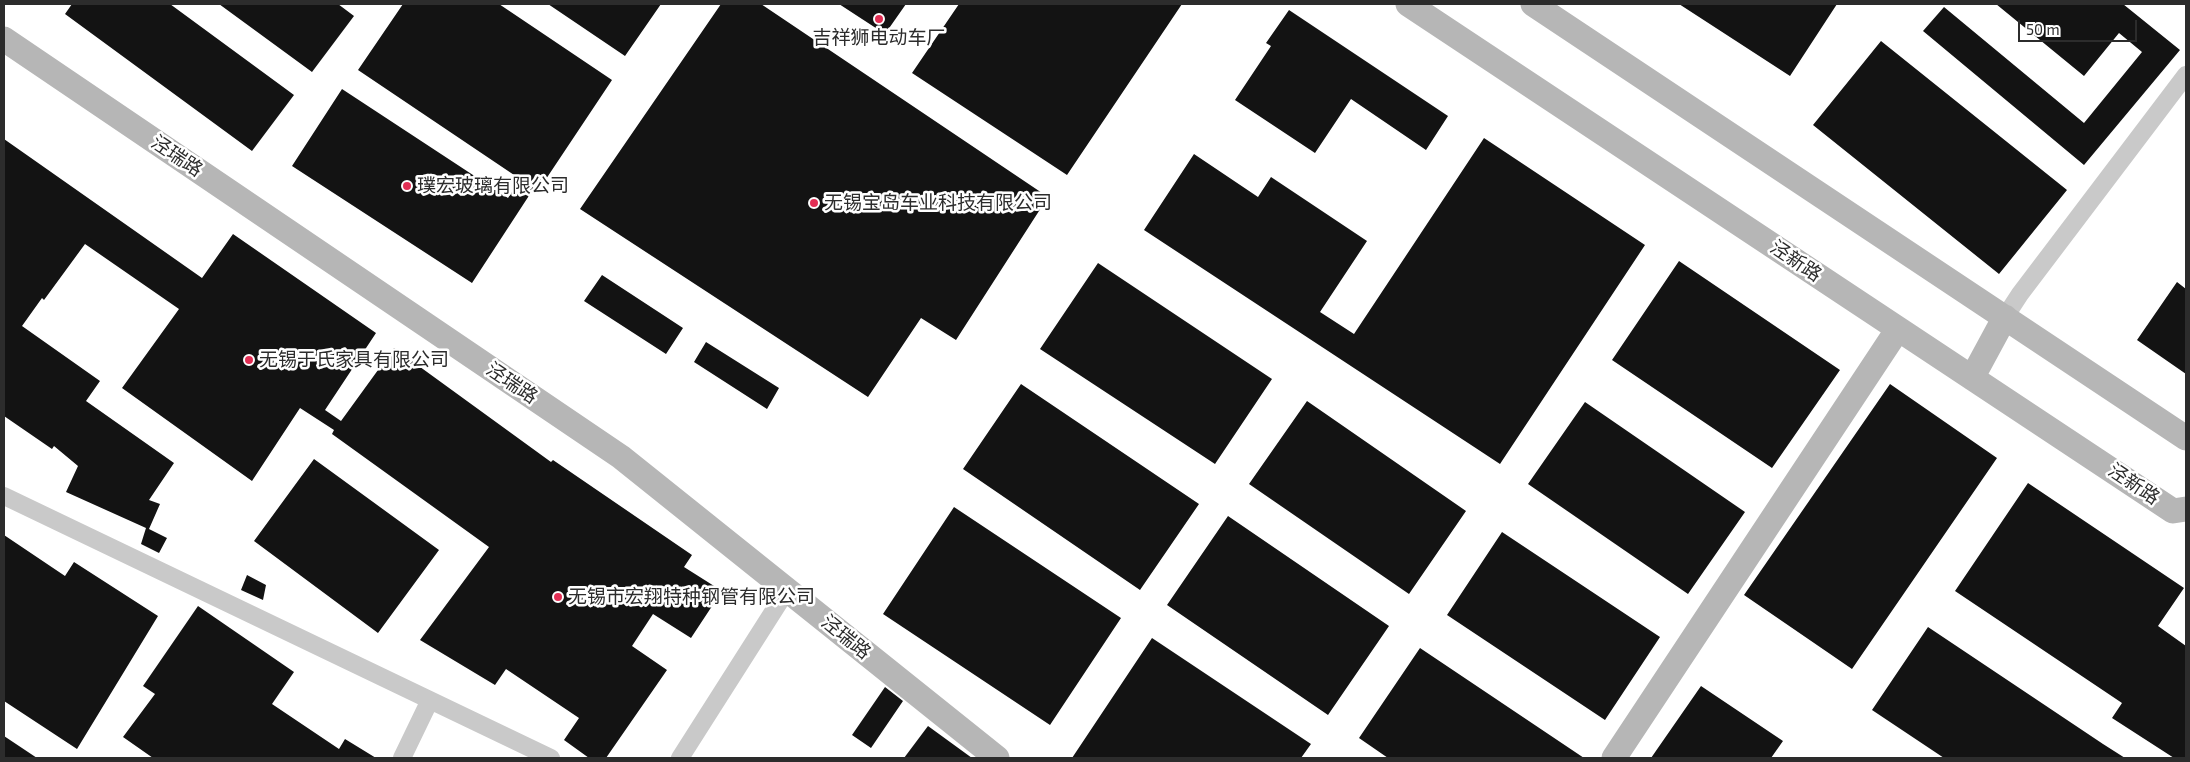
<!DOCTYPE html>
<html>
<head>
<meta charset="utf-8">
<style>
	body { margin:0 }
	#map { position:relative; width:2190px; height:762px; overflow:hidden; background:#fff; font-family:"Exo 2",sans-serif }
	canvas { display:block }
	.frame { position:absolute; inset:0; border:5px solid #2c2c2c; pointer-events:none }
	.scale { position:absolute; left:2018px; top:20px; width:119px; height:22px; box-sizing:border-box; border:2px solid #2c2c2c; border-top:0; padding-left:6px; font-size:15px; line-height:18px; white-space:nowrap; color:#2c2c2c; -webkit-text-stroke:4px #fff; paint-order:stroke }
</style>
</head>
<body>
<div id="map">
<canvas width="2190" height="762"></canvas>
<div class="frame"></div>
<div class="scale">50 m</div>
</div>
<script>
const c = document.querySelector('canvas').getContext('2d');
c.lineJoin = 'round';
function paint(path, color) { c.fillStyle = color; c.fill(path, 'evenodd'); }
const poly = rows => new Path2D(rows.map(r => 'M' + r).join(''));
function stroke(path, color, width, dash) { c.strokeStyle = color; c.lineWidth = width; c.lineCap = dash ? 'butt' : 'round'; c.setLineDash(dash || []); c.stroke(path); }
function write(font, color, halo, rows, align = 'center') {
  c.font = font + ' "Exo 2","Noto Sans SC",sans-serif'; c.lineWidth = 5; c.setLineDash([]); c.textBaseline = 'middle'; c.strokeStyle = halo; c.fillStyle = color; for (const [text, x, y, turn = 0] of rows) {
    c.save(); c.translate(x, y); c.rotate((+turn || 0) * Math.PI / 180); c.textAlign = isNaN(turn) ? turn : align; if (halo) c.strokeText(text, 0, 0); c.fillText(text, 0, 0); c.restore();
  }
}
const building = poly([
	[72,4,170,4,294,95,252,151,65,14],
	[219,4,338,4,354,16,312,72],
	[403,4,499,4,612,80,538,191,534,188,472,283,292,166,342,89,508,198,520,179,358,70],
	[548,4,661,4,625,56],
	[721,4,761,4,1048,197,956,340,921,318,868,397,580,209],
	[839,4,906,4,885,34],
	[959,4,1182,4,1067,175,912,73],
	[1679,4,1837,4,1790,76],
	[1996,4,2123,4,2180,50,2084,165,1923,31,1944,7,2084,123,2142,52,2119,33,2084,76],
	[1289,10,1448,116,1426,150,1351,99,1315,153,1235,100,1271,46,1266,43],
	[1881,41,2067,190,1999,274,1813,125],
	[1484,138,1645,245,1500,464,1144,230,1194,154,1258,197,1271,177,1367,241,1320,312,1354,334],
	[4,139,202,278,233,234,376,333,325,410,341,421,394,348,551,462,553,460,692,555,684,567,722,591,691,638,653,614,632,646,667,670,606,758,589,758,564,740,579,718,506,669,495,685,420,640,489,547,332,434,334,430,300,408,252,481,122,388,179,309,85,244,44,300,42,298,22,326,100,381,86,401,174,463,149,500,160,504,149,529,167,538,159,553,141,544,146,528,66,492,78,466,54,446,52,449,4,416],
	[1679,261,1840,370,1772,468,1612,360],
	[1098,263,1272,379,1215,464,1040,349],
	[602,275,683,328,666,354,584,301],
	[2177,282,2186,289,2186,374,2137,340],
	[706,342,779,388,767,409,694,362],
	[1021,384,1199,504,1140,590,963,469],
	[1890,384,1997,458,1852,669,1744,595],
	[1307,401,1466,511,1409,594,1249,484],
	[1585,402,1745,512,1688,594,1528,484],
	[314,459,439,550,378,633,254,541],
	[2028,483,2184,588,2158,626,2186,646,2186,758,2174,758,2112,718,2122,703,1955,591],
	[954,507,1121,618,1050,725,883,614],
	[1228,516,1389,626,1328,715,1167,605],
	[1502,532,1660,637,1605,720,1447,615],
	[4,535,65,576,74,562,158,616,77,749,4,701],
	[247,575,266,585,263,600,241,590],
	[198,606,294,672,272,704,339,749,345,739,376,758,153,758,123,737,155,694,143,686],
	[1928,627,2103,744,2125,758,1944,758,1872,710],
	[1152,638,1311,744,1301,758,1072,758],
	[1420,648,1584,758,1388,758,1359,738],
	[1701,686,1783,741,1771,758,1651,758],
	[885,687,903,701,871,748,852,735],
	[928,726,972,758,904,758],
	[4,736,37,758,4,758]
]);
const street = poly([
	[2005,317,2020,294,2186,75],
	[4,496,551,758],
	[402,758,430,700],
	[680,758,787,590]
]);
const secondary = poly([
	[1408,4,2173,511,2186,509],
	[1533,4,2186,438],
	[4,39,621,457,997,758],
	[1972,378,2005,317],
	[1614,758,1898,329]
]);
const markers = [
	[879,19,5,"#e22e54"],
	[407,186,5,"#e22e54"],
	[814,203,5,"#e22e54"],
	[249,360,5,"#e22e54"],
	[558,597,5,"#e22e54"]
];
const poiNames = [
	["吉祥狮电动车厂",879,38,"center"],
	["璞宏玻璃有限公司",417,186],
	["无锡宝岛车业科技有限公司",824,203],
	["无锡于氏家具有限公司",259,360],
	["无锡市宏翔特种钢管有限公司",568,597]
];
const streetNames = [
	["泾瑞路",177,156,34],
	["泾新路",1796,261,34],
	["泾瑞路",512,383,34],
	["泾新路",2134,484,34],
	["泾瑞路",846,637,39]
];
paint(building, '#131313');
stroke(street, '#c9c9c9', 18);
stroke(secondary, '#b6b6b6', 25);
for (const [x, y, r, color] of markers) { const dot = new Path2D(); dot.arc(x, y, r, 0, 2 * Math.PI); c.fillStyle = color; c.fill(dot); stroke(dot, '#fff', 2); }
write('19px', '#2c2c2c', '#fff', poiNames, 'left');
write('19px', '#2c2c2c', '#fff', streetNames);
</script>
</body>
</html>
